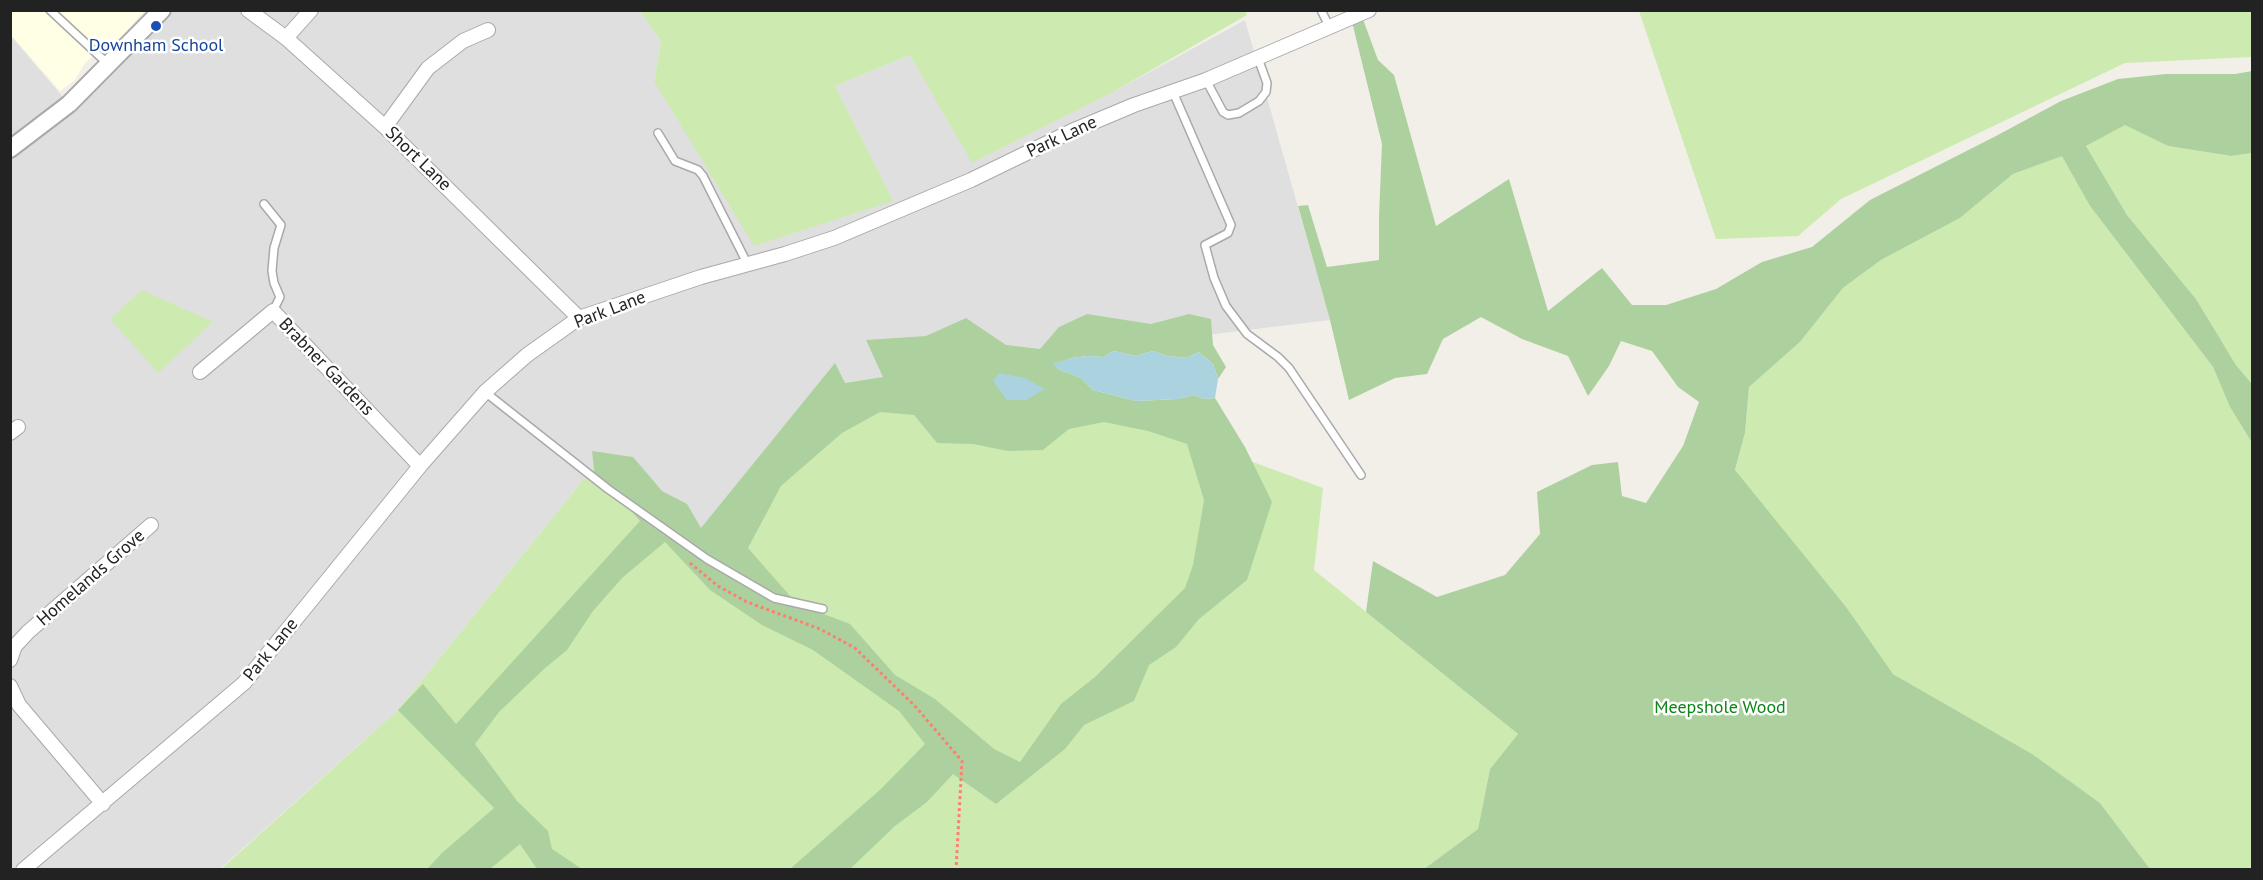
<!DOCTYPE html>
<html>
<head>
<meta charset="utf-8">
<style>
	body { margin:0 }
	#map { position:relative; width:2263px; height:880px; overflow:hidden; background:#f2efe9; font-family:"PT Sans",sans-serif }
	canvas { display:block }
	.frame { position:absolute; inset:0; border:12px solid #222; pointer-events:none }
</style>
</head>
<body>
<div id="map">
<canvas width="2263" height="880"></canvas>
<div class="frame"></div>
</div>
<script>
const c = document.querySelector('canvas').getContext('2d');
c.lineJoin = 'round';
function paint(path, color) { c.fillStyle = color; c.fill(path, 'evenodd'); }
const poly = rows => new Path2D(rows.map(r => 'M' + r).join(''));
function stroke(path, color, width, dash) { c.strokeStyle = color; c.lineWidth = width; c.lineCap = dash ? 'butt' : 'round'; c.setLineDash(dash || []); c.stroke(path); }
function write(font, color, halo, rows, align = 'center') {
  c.font = font + ' "PT Sans",sans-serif'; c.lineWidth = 5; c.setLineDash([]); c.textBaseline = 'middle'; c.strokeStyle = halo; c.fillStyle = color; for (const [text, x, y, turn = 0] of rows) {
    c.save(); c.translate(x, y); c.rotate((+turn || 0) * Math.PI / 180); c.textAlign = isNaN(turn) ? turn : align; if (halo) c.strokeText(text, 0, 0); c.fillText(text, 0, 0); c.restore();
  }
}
const residential = poly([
	[162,11,640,11,661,41,654,81,892,201,835,86,910,55,1115,91,1245,20,1330,320,982,362,844,383,835,364,701,529,603,455,398,710,220,869,11,869,10,35,69,104]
]);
const education = poly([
	[10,11,144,11,113,46,94,55,85,63,75,80,60,91,11,35]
]);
const grass = poly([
	[1245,10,1247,15,1115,91,972,163,910,55,835,86,893,201,754,246,654,81,661,41,640,11],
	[1639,11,2252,11,2252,57,2125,63,1841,199,1798,236,1716,239],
	[2125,124,2168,146,2230,156,2252,153,2252,384,2236,365,2196,299,2127,215,2086,146],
	[2063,155,2090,206,2213,367,2230,407,2252,443,2252,869,2150,869,2100,803,2024,750,1893,674,1735,471,1745,433,1749,387,1800,342,1843,288,1881,260,1960,218,2013,174],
	[142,290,213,322,158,373,110,319],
	[835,363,845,383,883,377,937,443,1078,409,1159,427,1323,488,1314,570,1518,734,1490,769,1478,829,1424,869,220,870,398,710,603,455,701,528]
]);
const forest = poly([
	[1361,14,1378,60,1394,75,1436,226,1509,179,1548,311,1602,268,1632,305,1666,305,1716,289,1762,262,1812,247,1870,200,1996,136,2061,101,2118,79,2166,74,2235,74,2252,71,2252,153,2231,156,2168,146,2125,125,2086,146,2127,215,2196,299,2236,365,2252,384,2252,443,2230,407,2213,367,2090,206,2062,156,2013,174,1960,218,1881,260,1843,288,1800,342,1749,387,1745,433,1735,470,1846,607,1893,674,2032,754,2100,803,2150,869,1424,869,1478,829,1490,769,1518,734,1366,612,1373,561,1437,597,1505,575,1540,534,1537,492,1592,465,1618,462,1622,496,1646,503,1683,446,1699,402,1678,387,1652,351,1621,341,1609,366,1588,396,1568,356,1522,339,1481,317,1443,339,1427,374,1395,378,1349,400,1330,320,1298,206,1308,205,1327,267,1379,260,1379,217,1382,144,1351,18],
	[1087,314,1151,324,1189,314,1211,319,1213,345,1226,367,1218,379,1213,364,1199,352,1187,358,1167,356,1153,351,1136,356,1114,351,1103,357,1088,356,1072,358,1054,364,1058,369,1081,378,1093,390,1136,401,1177,399,1194,395,1204,399,1215,398,1245,447,1272,502,1247,580,1199,619,1176,647,1149,665,1134,701,1084,725,1065,749,996,804,953,774,927,802,895,826,850,869,790,869,881,789,925,744,899,711,813,650,762,625,710,590,665,542,622,578,593,611,567,650,544,669,499,712,475,744,517,801,548,831,552,849,582,869,537,869,520,844,490,869,427,869,442,853,494,808,398,710,423,684,456,724,640,521,620,497,595,478,592,451,633,457,662,491,687,504,701,528,835,363,845,383,883,377,866,340,926,336,966,318,1006,345,1040,349,1059,327],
	[880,412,914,415,937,443,973,444,1008,451,1043,450,1069,429,1104,422,1148,431,1187,444,1204,500,1193,565,1185,588,1095,677,1061,704,1020,762,994,749,935,699,895,675,850,624,797,604,748,548,781,486,842,433]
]);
const water = poly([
	[1114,351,1136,356,1153,351,1167,356,1187,358,1199,352,1213,364,1218,379,1215,398,1204,399,1194,395,1177,399,1136,401,1093,390,1081,378,1058,369,1053,364,1072,358,1088,356,1103,357],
	[999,373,1025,378,1045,389,1026,400,1007,400,993,381]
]);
const path = poly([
	[690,563,718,586,747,602,820,629,855,648,914,705,962,761,956,870]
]);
const service = poly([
	[50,10,109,65],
	[1321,10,1330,28],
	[1206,80,1223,112,1228,115,1239,113,1259,101,1266,92,1267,83,1258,58],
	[1173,92,1231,225,1228,233,1205,245,1214,278,1226,306,1247,334,1278,357,1289,368,1361,475],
	[658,133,675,161,698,170,703,176,748,265],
	[264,204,281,225,274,248,272,271,274,283,280,297,273,311],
	[485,392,608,489,707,559,774,598,823,609]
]);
const minor = poly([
	[248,10,286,38,385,127,579,318],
	[286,38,311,10],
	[385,127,428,68,463,41,488,30],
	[200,372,273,311,420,466],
	[10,433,18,427],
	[10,660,15,646,28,632,151,525],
	[10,686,19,705,103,804],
	[23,870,244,683,420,466,485,392,527,355,579,318,701,277,785,254,834,238,971,180,1072,131,1134,105,1206,80,1369,10]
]);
const tertiary = poly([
	[10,149,69,104,162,10]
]);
const markers = [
	[156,26,6,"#1a4fb4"]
];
const transitNames = [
	["Downham School",156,46]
];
const streetNames = [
	["Park Lane",1062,137,-25],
	["Short Lane",418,159,44],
	["Park Lane",610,310,-21],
	["Brabner Gardens",326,367,46],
	["Homelands Grove",91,578,-41],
	["Park Lane",271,650,-51]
];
const parkNames = [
	["Meepshole Wood",1720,708]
];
paint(residential, '#e0dfdf');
paint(education, '#ffffe5');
paint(grass, '#cdebb0');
paint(forest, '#add19e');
paint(water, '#aad3df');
stroke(service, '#a9a9a9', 10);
stroke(minor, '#a9a9a9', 16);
stroke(tertiary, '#a9a9a9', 20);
stroke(path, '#fa8072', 3, [3, 3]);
stroke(service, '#fff', 7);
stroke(minor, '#fff', 14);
stroke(tertiary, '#fff', 16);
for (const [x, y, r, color] of markers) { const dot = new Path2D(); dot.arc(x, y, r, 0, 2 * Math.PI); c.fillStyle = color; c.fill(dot); stroke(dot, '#fff', 2); }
write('18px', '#164399', '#fff', transitNames);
write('18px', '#222', '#fff', streetNames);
write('18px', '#0c8416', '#fff', parkNames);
</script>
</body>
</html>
